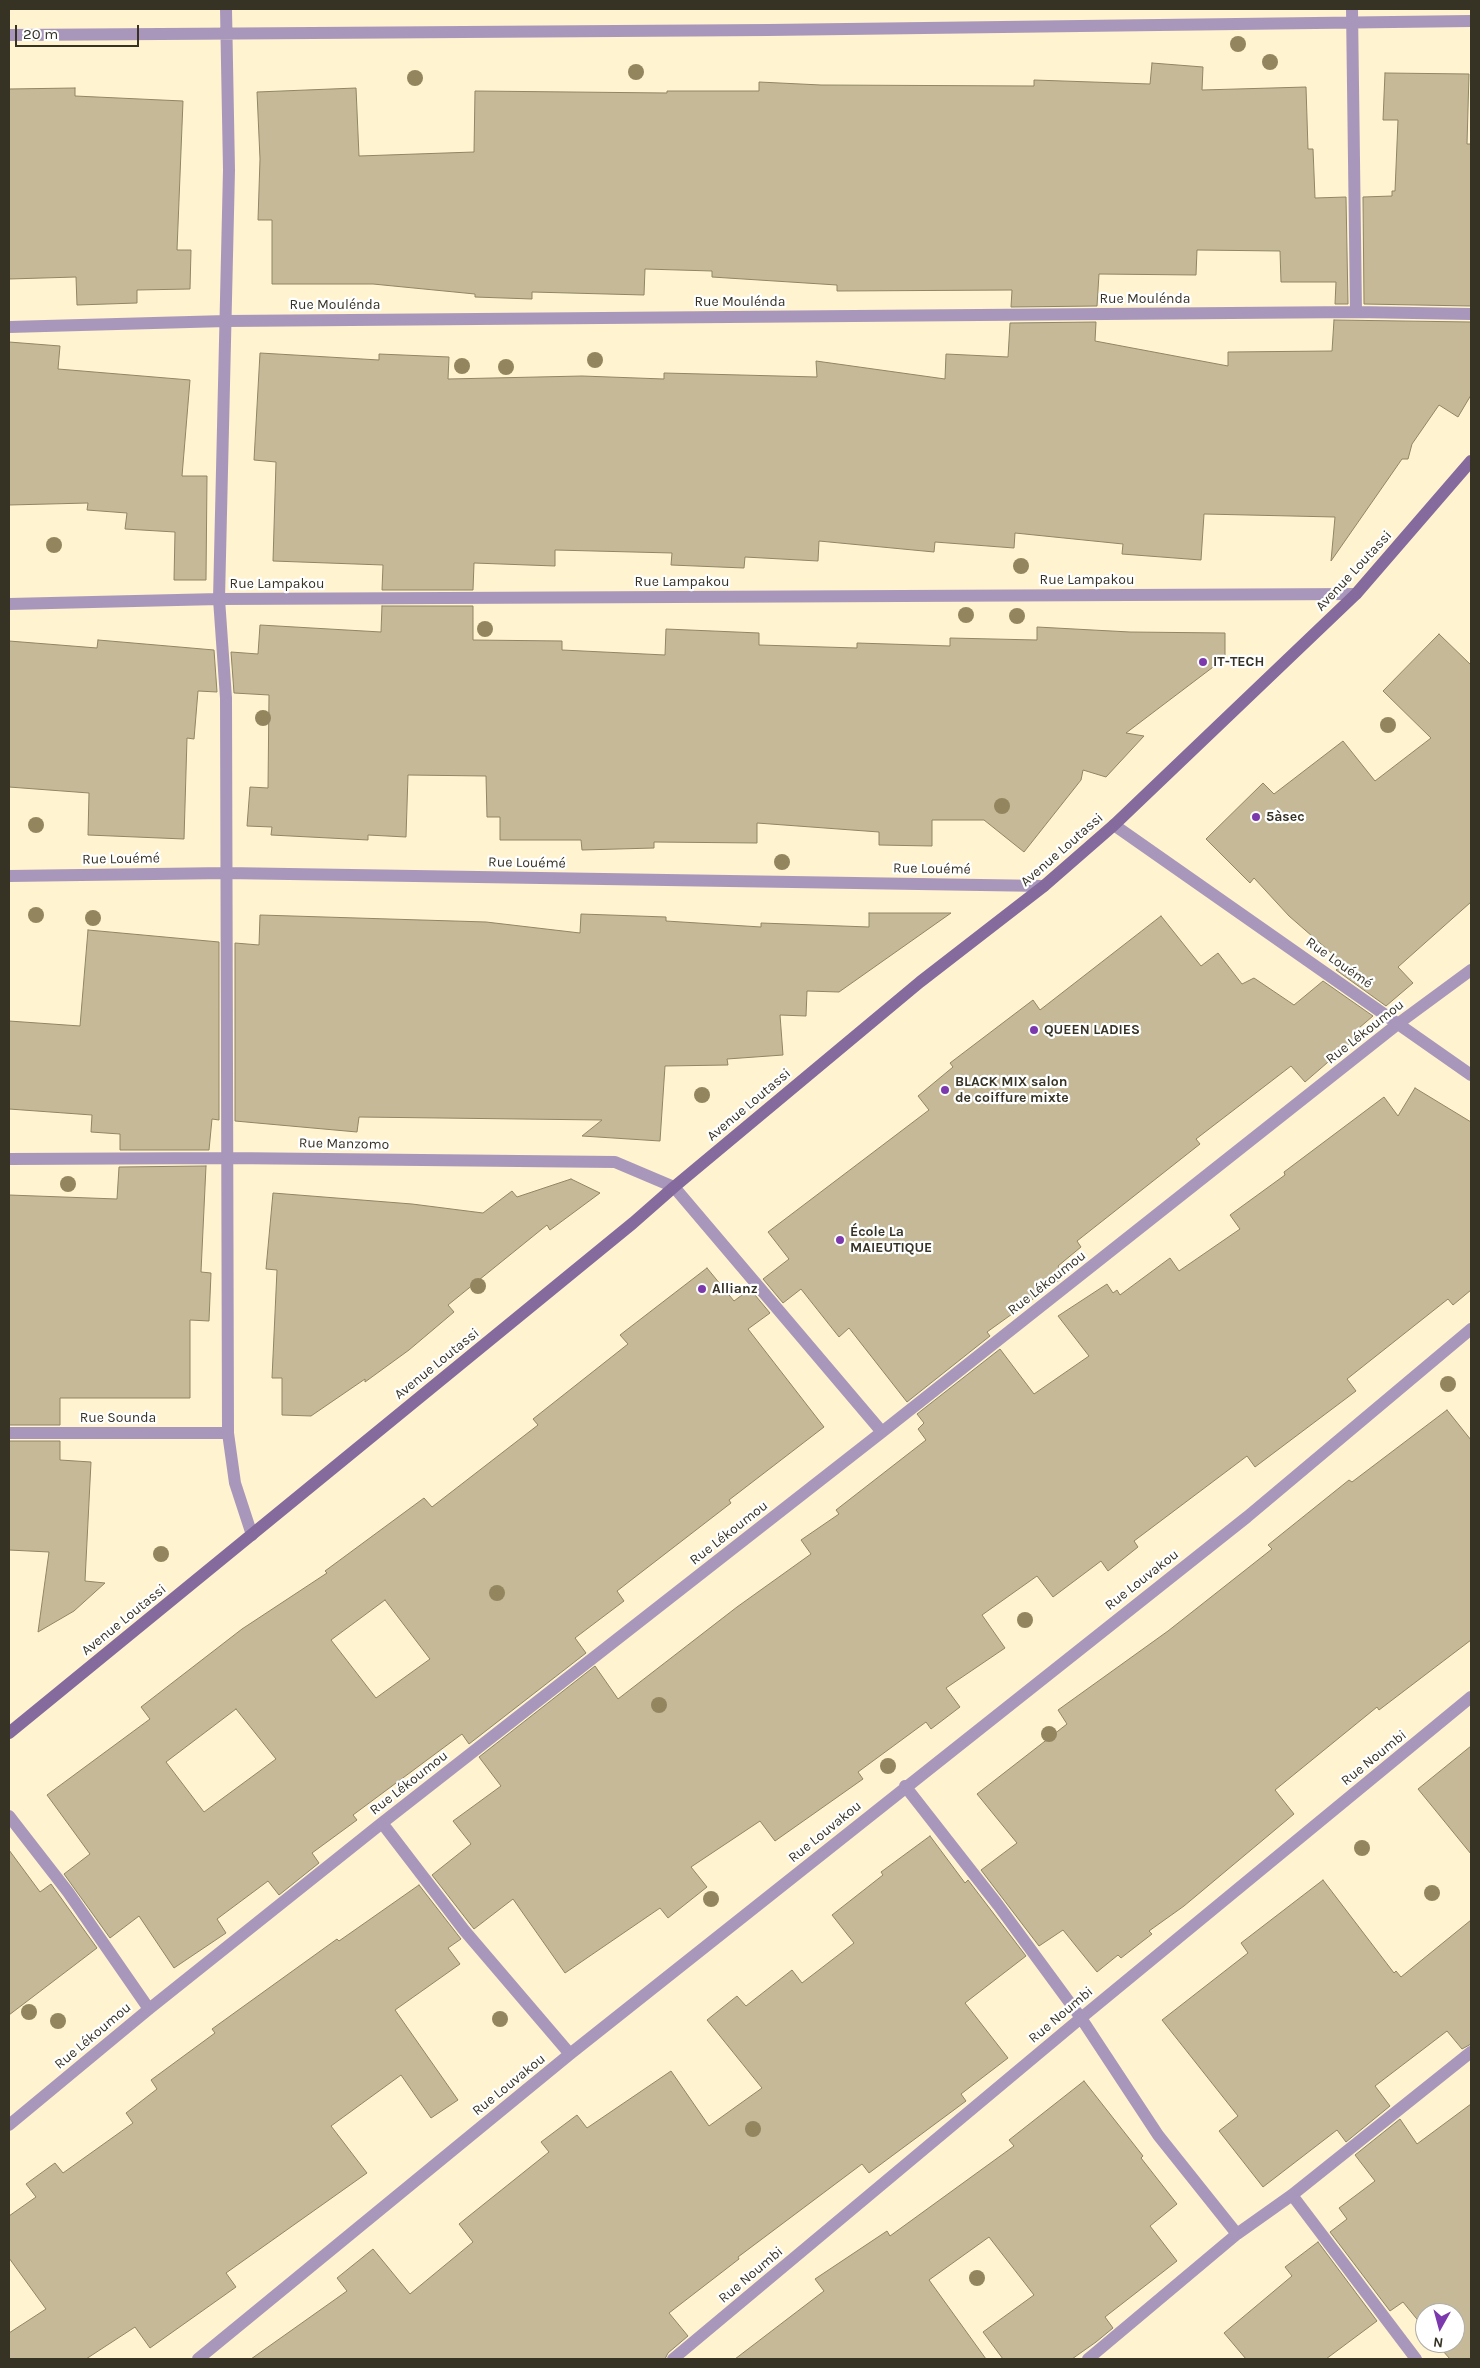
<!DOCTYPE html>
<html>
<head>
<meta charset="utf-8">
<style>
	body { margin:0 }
	#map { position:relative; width:1480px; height:2368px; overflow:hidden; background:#fff3d0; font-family:Karla,sans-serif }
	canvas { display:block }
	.frame { position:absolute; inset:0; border:10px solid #363224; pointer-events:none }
	.north { position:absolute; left:1415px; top:2303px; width:50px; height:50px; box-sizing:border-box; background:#fff; border:1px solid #afada7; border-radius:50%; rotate:187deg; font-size:14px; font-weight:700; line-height:20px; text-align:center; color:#363224 }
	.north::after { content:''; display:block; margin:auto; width:18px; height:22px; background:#7c39ad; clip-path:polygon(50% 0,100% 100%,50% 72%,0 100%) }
	.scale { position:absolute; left:15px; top:25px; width:124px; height:22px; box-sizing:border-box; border:2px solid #363224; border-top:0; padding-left:6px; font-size:15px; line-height:18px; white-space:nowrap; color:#363224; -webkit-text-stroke:4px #fff; paint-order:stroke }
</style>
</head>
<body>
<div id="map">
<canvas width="1480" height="2368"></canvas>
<div class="frame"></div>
<div class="north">N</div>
<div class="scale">20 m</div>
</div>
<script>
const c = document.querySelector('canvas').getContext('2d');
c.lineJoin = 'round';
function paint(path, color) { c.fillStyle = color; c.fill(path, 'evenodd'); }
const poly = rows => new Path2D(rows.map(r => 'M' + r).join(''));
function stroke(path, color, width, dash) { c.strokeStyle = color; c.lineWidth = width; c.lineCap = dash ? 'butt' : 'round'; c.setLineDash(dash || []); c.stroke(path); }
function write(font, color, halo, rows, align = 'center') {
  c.font = font + ' Karla,sans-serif'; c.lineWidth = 4.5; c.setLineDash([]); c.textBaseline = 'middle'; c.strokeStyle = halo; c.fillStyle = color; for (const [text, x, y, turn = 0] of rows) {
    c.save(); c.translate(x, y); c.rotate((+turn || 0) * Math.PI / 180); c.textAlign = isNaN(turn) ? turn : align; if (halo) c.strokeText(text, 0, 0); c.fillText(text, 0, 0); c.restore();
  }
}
const building = poly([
	[1152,63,1203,67,1202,90,1306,87,1308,149,1313,149,1315,198,1346,197,1348,304,1335,304,1336,282,1281,282,1280,251,1197,250,1196,275,1099,274,1097,306,1011,307,1012,290,837,291,837,285,712,277,712,271,645,269,644,295,532,292,532,299,475,297,475,294,373,284,272,284,272,220,258,220,260,159,257,92,356,88,359,156,474,152,475,91,667,93,667,91,759,91,759,82,821,85,1034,86,1034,80,1150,84,1152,63],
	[1385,73,1469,74,1467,144,1471,144,1471,306,1364,304,1363,197,1392,196,1392,191,1395,191,1398,120,1383,120,1385,73],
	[75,88,75,96,183,101,177,250,191,250,190,289,137,290,137,303,77,305,76,277,9,279,9,89,75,88],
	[1334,320,1471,322,1471,395,1458,417,1439,405,1412,444,1408,459,1402,459,1331,561,1335,517,1204,514,1201,560,1122,554,1123,544,1015,533,1014,548,935,542,934,552,819,541,818,561,745,557,744,568,671,565,672,553,555,550,555,566,474,563,473,590,382,590,383,565,273,561,276,462,254,460,260,353,379,360,379,354,449,357,448,379,582,376,664,379,664,373,817,377,816,361,945,379,946,354,1008,357,1010,323,1096,322,1095,341,1228,366,1228,352,1332,351,1334,320],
	[9,342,60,346,58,369,190,380,182,476,207,476,206,580,174,580,175,532,125,529,127,513,87,510,88,503,9,505,9,342],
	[382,606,473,606,473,640,562,641,562,650,665,655,666,629,759,633,759,645,857,648,857,643,950,646,950,638,1037,640,1037,627,1130,632,1225,633,1225,658,1126,733,1144,736,1106,777,1083,770,1081,780,1024,852,984,820,932,820,932,846,879,845,879,832,757,823,757,843,654,842,654,848,582,850,581,840,500,840,500,817,487,817,486,776,408,775,406,837,368,835,368,840,271,835,272,827,247,826,250,787,268,788,269,695,234,693,231,652,258,654,260,625,381,632,382,606],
	[1439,634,1471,665,1471,902,1398,967,1413,983,1386,1006,1336,970,1344,964,1289,916,1254,878,1250,883,1206,839,1263,783,1274,794,1343,741,1375,781,1431,738,1383,691,1439,634],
	[98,640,214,650,217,692,198,691,194,739,187,738,184,839,88,835,89,793,9,787,9,641,97,648,98,640],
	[869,913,951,913,839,992,807,991,806,1016,780,1015,783,1055,727,1059,728,1065,665,1066,660,1141,582,1136,602,1120,359,1117,357,1132,235,1121,235,943,259,945,260,915,486,922,580,933,581,914,666,917,666,921,761,927,761,923,869,927,869,913],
	[1161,916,1201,966,1218,953,1242,984,1254,978,1294,1005,1323,981,1373,1016,1352,1034,1357,1037,1305,1082,1291,1066,1196,1139,1200,1144,1077,1241,1081,1247,1058,1266,1065,1276,987,1332,990,1336,907,1402,849,1328,839,1337,801,1289,783,1303,763,1279,789,1259,768,1232,929,1110,918,1096,953,1067,950,1063,1033,1000,1040,1010,1161,916],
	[88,930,219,942,219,1120,212,1119,209,1150,120,1150,120,1134,91,1132,92,1115,9,1109,9,1021,80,1026,88,930],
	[1415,1088,1471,1122,1471,1290,1453,1305,1448,1299,1347,1379,1356,1391,1255,1467,1247,1456,1134,1541,1138,1547,1108,1571,1101,1561,1053,1597,1037,1576,982,1615,1005,1648,946,1688,960,1707,931,1729,926,1722,858,1772,863,1779,775,1841,760,1821,691,1867,707,1887,668,1918,660,1908,565,1973,513,1899,474,1929,432,1875,471,1844,453,1821,501,1786,479,1757,595,1666,618,1699,737,1607,811,1554,801,1540,839,1514,836,1510,926,1440,918,1429,924,1423,917,1414,1000,1349,1034,1394,1089,1356,1058,1316,1107,1284,1113,1293,1117,1290,1120,1295,1170,1258,1179,1271,1240,1229,1230,1215,1285,1175,1284,1172,1384,1097,1398,1116,1415,1088],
	[206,1166,201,1272,211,1273,209,1321,190,1320,190,1398,60,1398,60,1425,9,1425,9,1195,117,1199,119,1167,206,1166],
	[571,1179,600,1193,550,1230,547,1225,448,1305,454,1312,409,1350,365,1382,365,1379,311,1416,282,1415,282,1378,272,1378,277,1270,266,1269,273,1193,412,1204,483,1213,512,1191,517,1197,571,1179],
	[707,1268,734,1301,750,1289,770,1313,748,1329,824,1427,729,1500,731,1503,617,1591,624,1601,575,1638,586,1653,469,1744,462,1734,353,1815,357,1820,312,1853,319,1863,279,1895,268,1881,217,1919,226,1933,174,1968,139,1916,110,1938,64,1874,90,1854,47,1795,150,1719,141,1707,242,1629,327,1573,325,1571,424,1498,432,1507,538,1425,533,1419,628,1344,620,1335,707,1268],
	[385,1600,430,1659,376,1698,331,1640,385,1600],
	[236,1709,276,1759,204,1812,166,1762,236,1709],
	[1447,1410,1471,1440,1471,1640,1379,1710,1377,1707,1275,1790,1294,1814,1184,1906,1149,1931,1152,1934,1121,1958,1118,1955,1097,1972,1063,1930,1039,1946,981,1870,1017,1843,977,1794,1067,1724,1058,1710,1168,1631,1272,1549,1268,1545,1349,1480,1352,1482,1447,1410],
	[9,1441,60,1441,60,1460,91,1462,85,1581,105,1583,74,1611,38,1632,49,1552,9,1550,9,1441],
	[1471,1746,1471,1854,1418,1789,1471,1746],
	[930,1836,965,1883,968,1880,1026,1956,965,2003,1008,2058,961,2094,966,2101,869,2173,862,2164,738,2257,739,2259,669,2313,688,2336,668,2353,665,2359,251,2359,347,2291,337,2278,373,2249,410,2294,473,2242,459,2224,549,2152,541,2142,577,2115,587,2128,671,2071,709,2126,762,2088,707,2020,737,1996,746,2006,792,1970,802,1983,854,1943,832,1915,883,1875,881,1872,930,1836],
	[9,1850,40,1892,51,1884,97,1948,9,2015,9,1850],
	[1323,1880,1394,1973,1396,1971,1401,1977,1471,1920,1471,2044,1462,2049,1447,2031,1375,2086,1390,2106,1346,2142,1337,2130,1263,2187,1219,2131,1238,2116,1162,2020,1248,1953,1241,1943,1323,1880],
	[419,1885,461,1939,448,1948,460,1964,395,2010,458,2100,431,2118,401,2075,331,2126,367,2173,226,2273,236,2287,150,2348,135,2327,86,2359,9,2359,9,2333,46,2309,9,2258,9,2216,36,2197,26,2184,55,2163,63,2173,133,2123,126,2113,157,2089,151,2080,215,2033,212,2029,337,1939,339,1941,419,1885],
	[1084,2081,1143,2156,1141,2158,1177,2204,1150,2226,1177,2261,1105,2317,1113,2328,1096,2342,1072,2359,1003,2359,983,2332,1034,2295,989,2237,929,2280,986,2359,735,2359,824,2291,815,2279,887,2231,890,2236,1014,2146,1009,2140,1084,2081],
	[1471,2104,1471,2359,1450,2359,1436,2343,1455,2343,1455,2313,1425,2313,1425,2329,1403,2302,1390,2311,1330,2232,1347,2219,1339,2208,1375,2181,1355,2155,1400,2119,1417,2144,1471,2104],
	[1318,2242,1377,2321,1326,2359,1246,2359,1224,2333,1292,2276,1285,2267,1318,2242]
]);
const minor = poly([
	[226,9,229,170,219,599,226,698,228,1433,235,1483,252,1535],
	[1352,9,1356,312],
	[9,35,768,30,1471,21],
	[9,327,226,321,1356,312,1471,314],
	[9,604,219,599,1356,594],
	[1114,825,1471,1075],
	[9,876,226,873,1044,886],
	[9,1159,228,1158,615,1162,674,1187,882,1432],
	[9,1433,228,1433],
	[905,1786,998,1905,1081,2018,1158,2135,1237,2234],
	[9,1816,68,1892,149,2009],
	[382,1823,464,1930,570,2054],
	[9,2125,149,2009,382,1823,882,1432,1399,1023,1471,970],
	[1292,2195,1416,2359],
	[198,2359,570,2054,1247,1517,1471,1329],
	[673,2359,1081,2018,1471,1697],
	[1088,2359,1237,2234,1292,2195,1471,2052]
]);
const secondary = poly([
	[9,1733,633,1223,674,1187,920,982,1044,886,1114,825,1356,594,1471,461]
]);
const trees = [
	[1238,44],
	[1270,62],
	[636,72],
	[415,78],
	[595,360],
	[462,366],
	[506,367],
	[54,545],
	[1021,566],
	[966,615],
	[1017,616],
	[485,629],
	[263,718],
	[1388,725],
	[1002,806],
	[36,825],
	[782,862],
	[36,915],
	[93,918],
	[702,1095],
	[68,1184],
	[478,1286],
	[1448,1384],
	[161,1554],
	[497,1593],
	[1025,1620],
	[659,1705],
	[1049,1734],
	[888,1766],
	[1362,1848],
	[1432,1893],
	[711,1899],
	[29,2012],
	[500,2019],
	[58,2021],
	[753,2129],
	[977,2278]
];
const markers = [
	[1203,662,5,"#7c39ad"],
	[1256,817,5,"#7c39ad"],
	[1034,1030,5,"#7c39ad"],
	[945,1090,5,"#7c39ad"],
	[840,1240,5,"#7c39ad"],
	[702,1289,5,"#7c39ad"]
];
const streetNames = [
	["Rue Moulénda",1145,299],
	["Rue Moulénda",740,302],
	["Rue Moulénda",335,305],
	["Avenue Loutassi",1354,571,-47],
	["Rue Lampakou",1087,580],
	["Rue Lampakou",682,582],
	["Rue Lampakou",277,584],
	["Avenue Loutassi",1062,850,-41],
	["Rue Louémé",121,859,-1],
	["Rue Louémé",527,863,1],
	["Rue Louémé",932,869,1],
	["Rue Louémé",1339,963,35],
	["Rue Lékoumou",1365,1032,-38],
	["Avenue Loutassi",749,1105,-40],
	["Rue Manzomo",344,1144,1],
	["Rue Lékoumou",1047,1283,-38],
	["Avenue Loutassi",437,1364,-39],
	["Rue Sounda",118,1418],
	["Rue Lékoumou",729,1533,-38],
	["Rue Louvakou",1142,1580,-38],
	["Avenue Loutassi",124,1620,-39],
	["Rue Noumbi",1374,1758,-39],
	["Rue Lékoumou",409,1783,-38],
	["Rue Louvakou",825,1832,-39],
	["Rue Noumbi",1061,2015,-40],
	["Rue Lékoumou",93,2036,-40],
	["Rue Louvakou",509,2085,-39],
	["Rue Noumbi",751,2275,-40]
];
const poiNames = [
	["IT-TECH",1213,662],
	["5àsec",1266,817],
	["QUEEN LADIES",1044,1030],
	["BLACK MIX salon",955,1082],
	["de coiffure mixte",955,1098],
	["École La",850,1232],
	["MAIEUTIQUE",850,1248],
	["Allianz",712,1289]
];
paint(building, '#c5b998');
stroke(building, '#908565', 1);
stroke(minor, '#a997bb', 12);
stroke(secondary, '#856a9e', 12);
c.fillStyle = '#93865e';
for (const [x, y] of trees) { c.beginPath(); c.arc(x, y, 8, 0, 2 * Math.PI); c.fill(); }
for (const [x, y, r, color] of markers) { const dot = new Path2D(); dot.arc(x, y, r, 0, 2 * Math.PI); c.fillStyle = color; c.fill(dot); stroke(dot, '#fff', 2); }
write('14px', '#363224', '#fff', streetNames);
write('bold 14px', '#363224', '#fff', poiNames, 'left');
</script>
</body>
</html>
